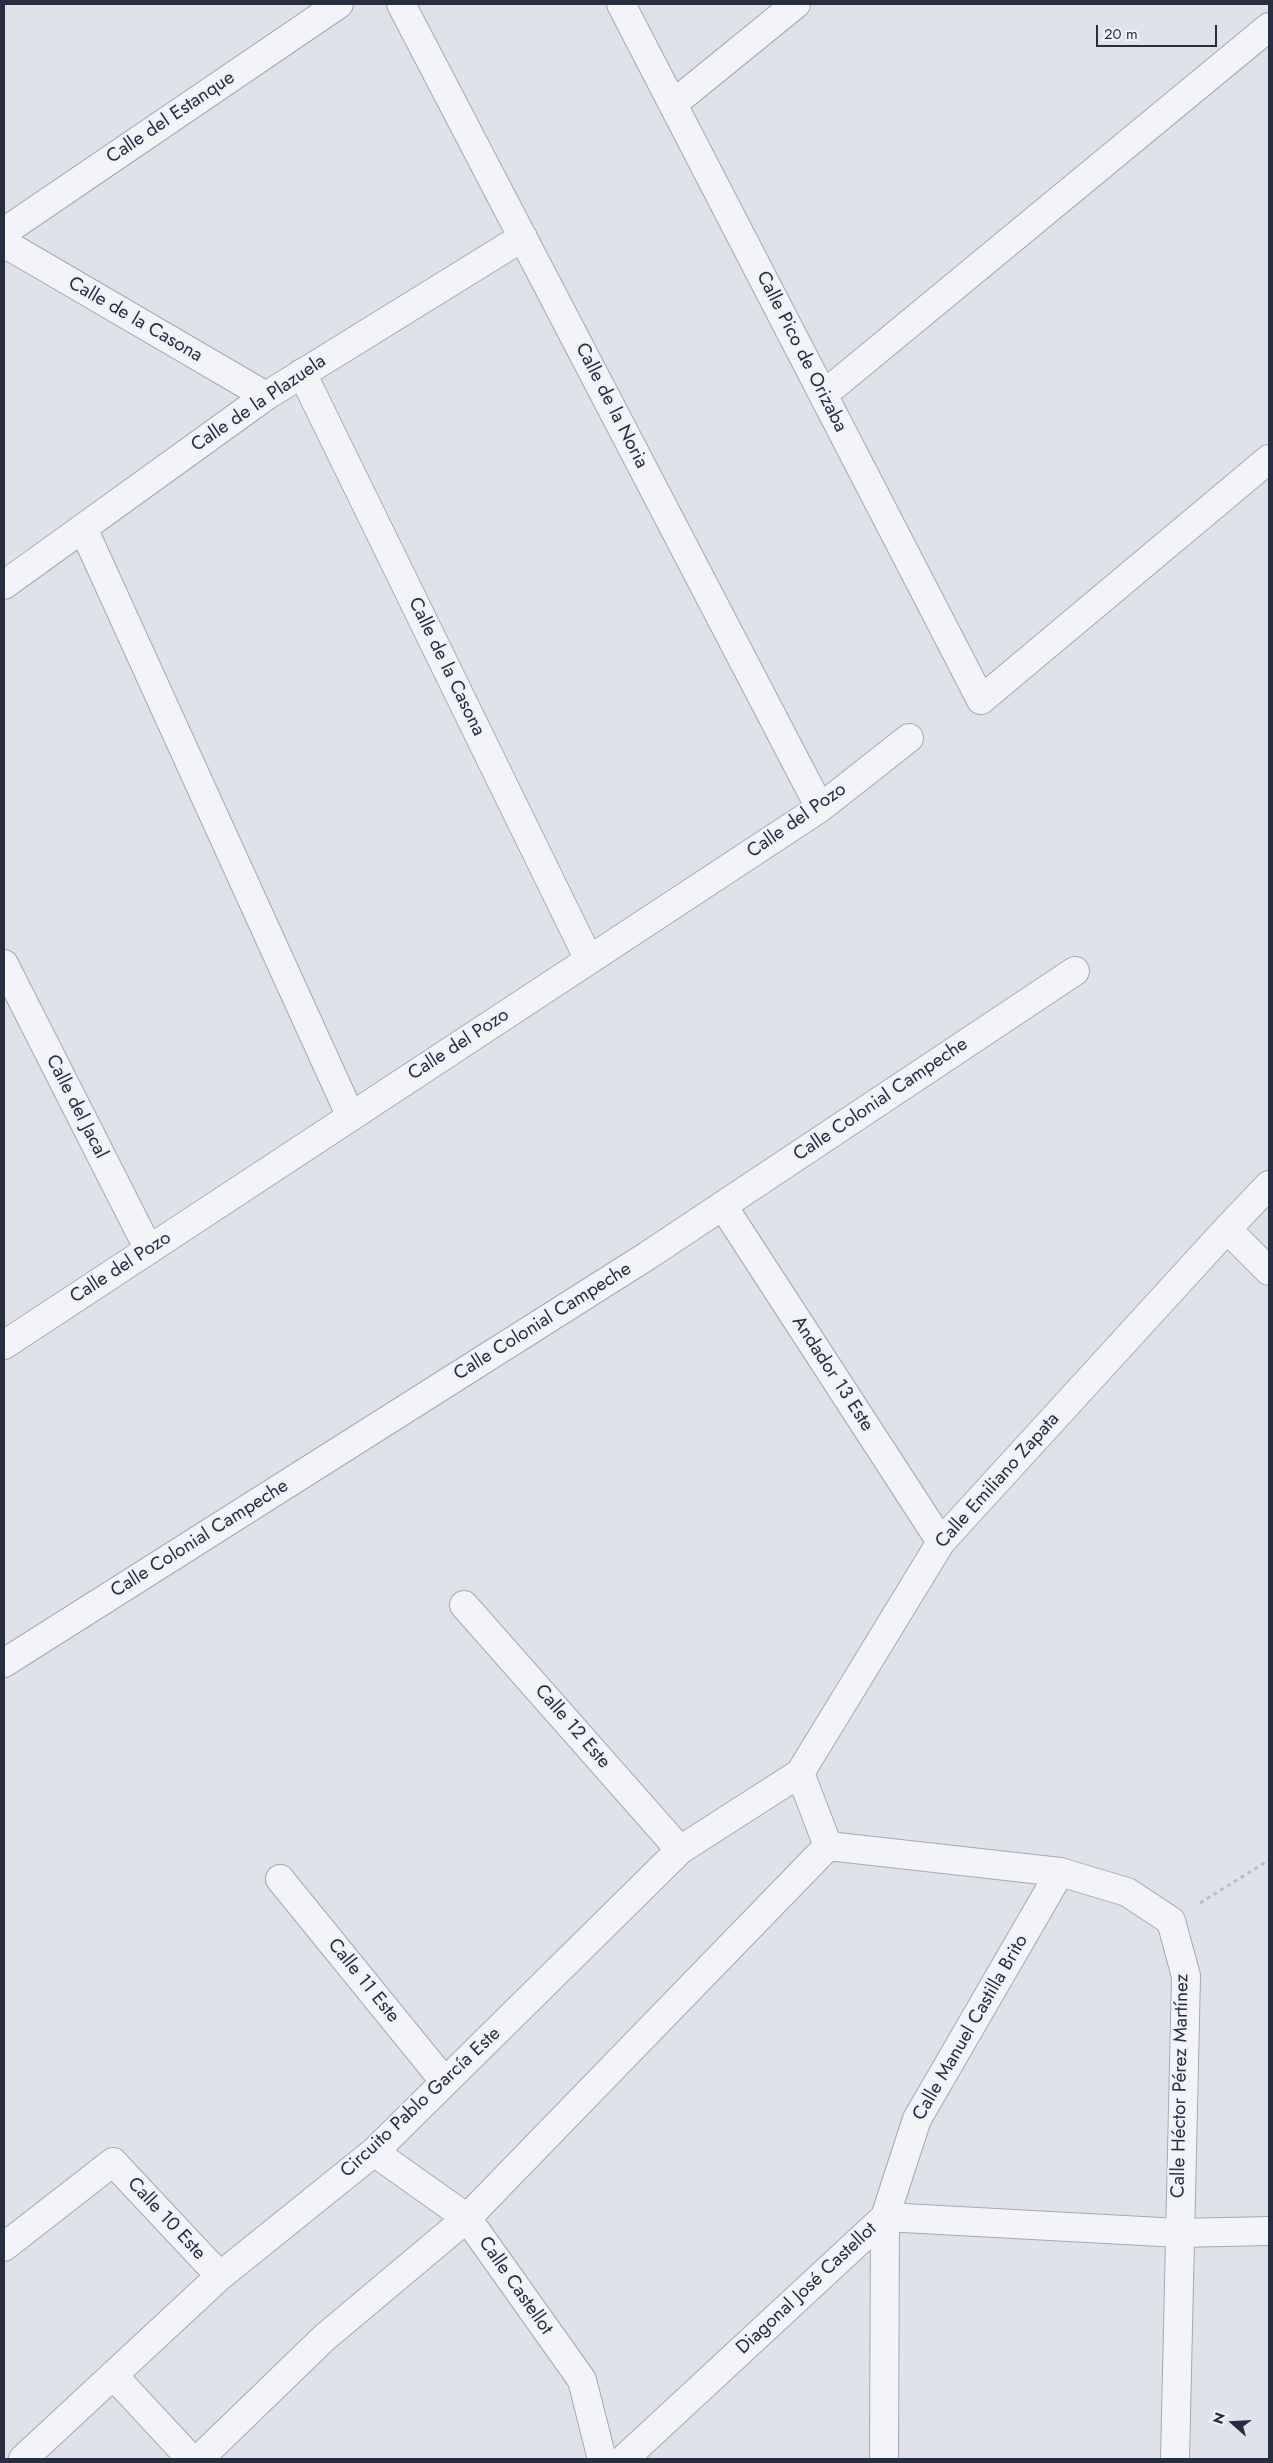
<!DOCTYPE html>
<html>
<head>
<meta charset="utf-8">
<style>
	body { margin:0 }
	#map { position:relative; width:1273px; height:2463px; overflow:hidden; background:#e0e2ea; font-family:Jost,sans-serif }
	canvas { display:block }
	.frame { position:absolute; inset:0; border:5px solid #282e42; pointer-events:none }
	.north { position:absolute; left:1208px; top:2398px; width:50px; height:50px; -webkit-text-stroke:4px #f0f2f7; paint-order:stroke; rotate:289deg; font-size:14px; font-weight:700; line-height:20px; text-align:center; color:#282e42 }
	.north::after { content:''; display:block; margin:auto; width:18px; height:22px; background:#282e42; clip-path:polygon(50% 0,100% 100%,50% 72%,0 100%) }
	.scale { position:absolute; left:1096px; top:25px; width:121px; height:22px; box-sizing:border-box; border:2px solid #282e42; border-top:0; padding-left:6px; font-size:15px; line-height:18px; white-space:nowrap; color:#282e42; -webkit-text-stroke:4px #f0f2f7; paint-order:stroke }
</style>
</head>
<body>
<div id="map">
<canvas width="1273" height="2463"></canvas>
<div class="frame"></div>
<div class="north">N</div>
<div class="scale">20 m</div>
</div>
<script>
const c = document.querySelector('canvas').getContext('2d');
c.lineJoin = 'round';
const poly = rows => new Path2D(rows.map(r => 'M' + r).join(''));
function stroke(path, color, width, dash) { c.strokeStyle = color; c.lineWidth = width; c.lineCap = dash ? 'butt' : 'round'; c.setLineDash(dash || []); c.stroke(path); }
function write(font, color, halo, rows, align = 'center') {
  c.font = font + ' Jost,sans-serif'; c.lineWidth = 4; c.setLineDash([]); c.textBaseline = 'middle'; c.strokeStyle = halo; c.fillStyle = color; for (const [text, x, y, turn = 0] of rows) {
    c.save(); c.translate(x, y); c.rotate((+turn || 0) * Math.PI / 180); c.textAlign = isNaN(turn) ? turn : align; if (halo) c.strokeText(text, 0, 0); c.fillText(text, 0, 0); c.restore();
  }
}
const path = poly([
	[1200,1903,1269,1860]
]);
const minor = poly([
	[401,4,820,808],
	[621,4,981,700,1269,459],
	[673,104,796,4],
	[4,232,339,4],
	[4,243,266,396],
	[302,373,589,960],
	[823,395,1269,27],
	[83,528,351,1117],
	[4,585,266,396,523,237],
	[4,964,149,1250],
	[723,1206,941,1542],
	[1227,1229,1269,1271],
	[4,1345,820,808,909,738],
	[464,1605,680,1850],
	[4,1663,647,1256,1075,971],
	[828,1846,1060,1872,1127,1892,1171,1921,1186,1976,1175,2459],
	[828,1846,800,1773,941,1542,1227,1229,1269,1185],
	[280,1879,445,2082],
	[374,2152,467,2218,582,2380,602,2459],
	[4,2247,113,2162,220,2276],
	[113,2375,191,2459],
	[23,2459,220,2276,374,2152,680,1850,800,1773],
	[199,2459,324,2338,467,2218,828,1846],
	[624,2459,885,2217,1179,2233,1269,2231],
	[884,2459,885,2217,917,2119,1060,1872]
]);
const streetNames = [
	["Calle del Estanque",171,118,-34],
	["Calle de la Casona",135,320,30],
	["Calle Pico de Orizaba",801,352,63],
	["Calle de la Plazuela",259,404,-34],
	["Calle de la Noria",611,406,63],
	["Calle de la Casona",446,667,64],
	["Calle del Pozo",797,821,-35],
	["Calle del Pozo",459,1045,-33],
	["Calle Colonial Campeche",881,1100,-34],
	["Calle del Jacal",76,1107,63],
	["Calle del Pozo",121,1268,-33],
	["Calle Colonial Campeche",543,1322,-32],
	["Andador 13 Este",832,1374,57],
	["Calle Emiliano Zapata",998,1481,-48],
	["Calle Colonial Campeche",200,1539,-32],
	["Calle 12 Este",572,1727,49],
	["Calle 11 Este",363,1981,51],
	["Calle Manuel Castilla Brito",971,2028,-60],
	["Calle Héctor Pérez Martínez",1181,2086,-89],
	["Circuito Pablo García Este",421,2103,-43],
	["Calle 10 Este",166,2219,47],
	["Calle Castellot",515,2286,55],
	["Diagonal José Castellot",807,2289,-43]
];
stroke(minor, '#a5a8b4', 30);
stroke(path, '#babdc5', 3, [4, 4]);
stroke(minor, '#f3f4f8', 28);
write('19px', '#282e42', '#f0f2f7', streetNames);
</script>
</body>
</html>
